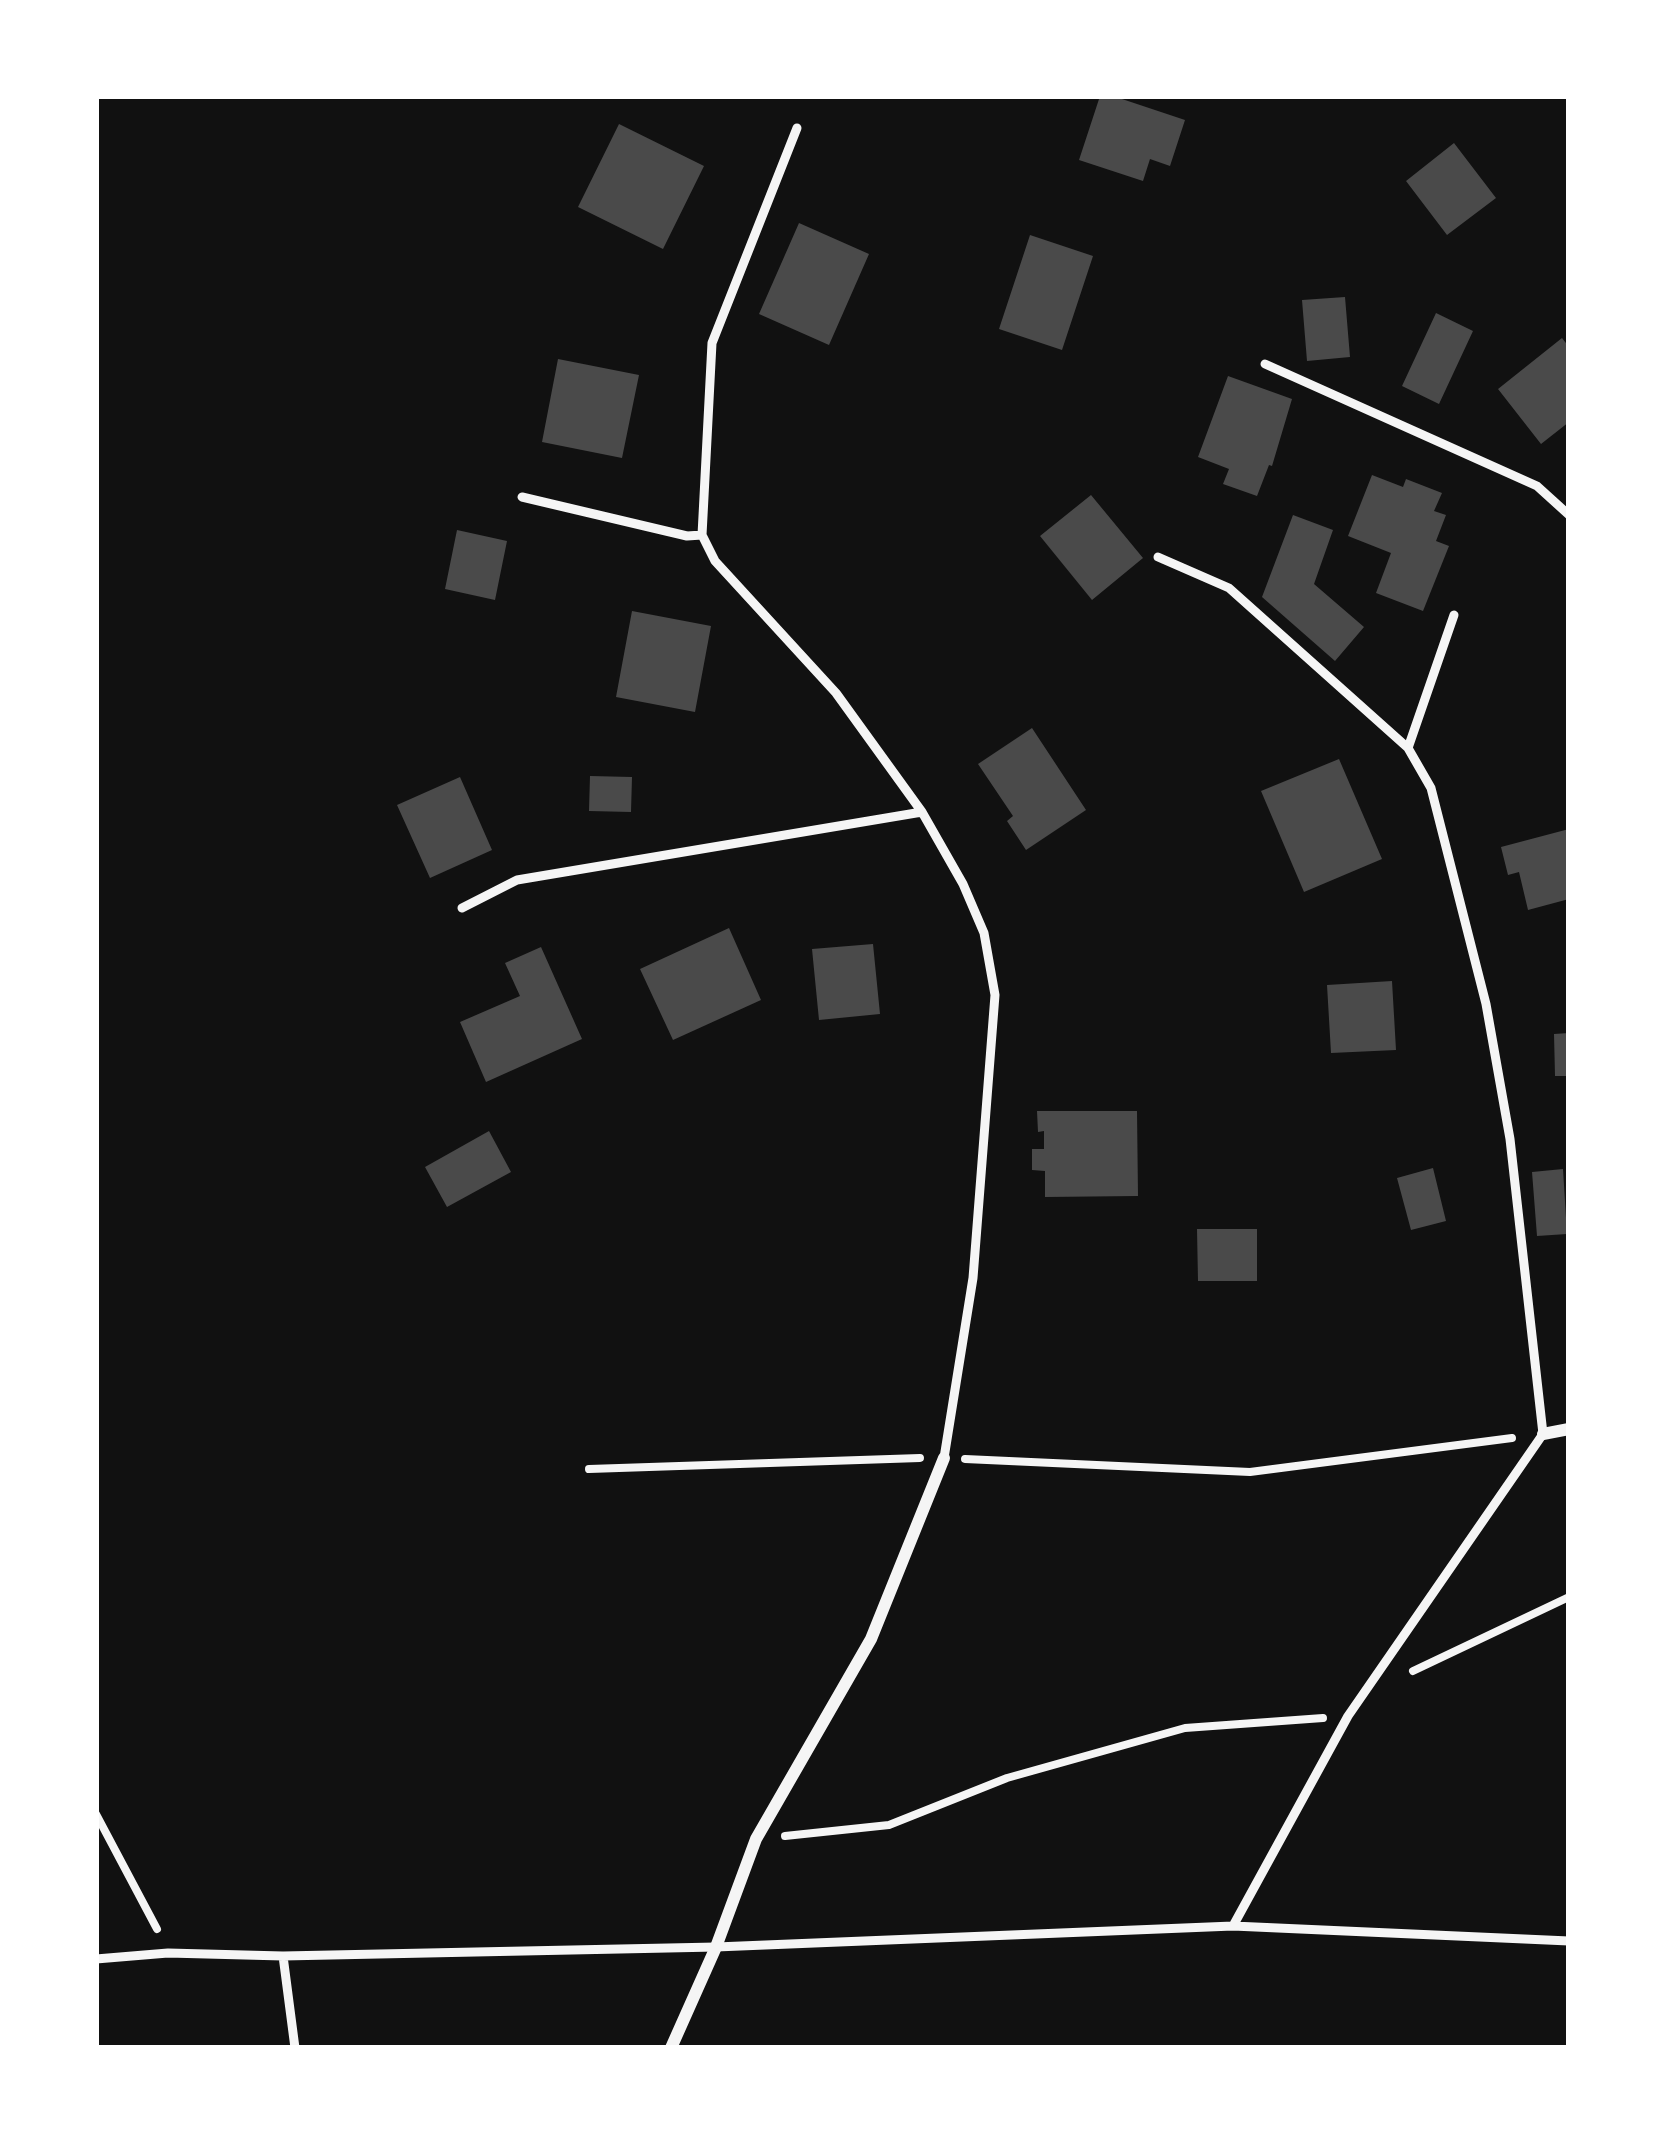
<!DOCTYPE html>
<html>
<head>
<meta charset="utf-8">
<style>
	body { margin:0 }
	#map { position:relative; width:1665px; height:2144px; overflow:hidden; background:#111; font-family:"Source Sans 3",sans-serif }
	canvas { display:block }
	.frame { position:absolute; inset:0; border:99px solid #fff; pointer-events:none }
</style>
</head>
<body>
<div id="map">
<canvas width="1665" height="2144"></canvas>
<div class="frame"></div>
</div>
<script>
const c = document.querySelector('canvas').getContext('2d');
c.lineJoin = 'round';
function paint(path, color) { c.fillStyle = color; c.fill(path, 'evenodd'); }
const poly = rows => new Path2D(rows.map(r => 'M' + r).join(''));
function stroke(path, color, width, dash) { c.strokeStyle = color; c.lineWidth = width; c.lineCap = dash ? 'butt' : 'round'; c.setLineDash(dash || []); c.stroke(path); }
const building = poly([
	[1100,96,1113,96,1185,120,1170,166,1150,159,1143,181,1079,160],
	[619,124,704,166,663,249,578,207],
	[1454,143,1496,198,1447,235,1406,181],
	[799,223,869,254,829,345,759,314],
	[1030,235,1093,256,1062,350,999,329],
	[1345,297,1350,357,1307,361,1302,300],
	[1436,313,1473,331,1439,404,1402,386],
	[1562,338,1569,347,1569,422,1541,444,1498,389],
	[558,359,639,375,622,458,542,442],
	[1228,376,1292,399,1272,466,1269,465,1257,496,1223,484,1229,469,1198,457],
	[1372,475,1403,487,1406,479,1442,493,1434,511,1446,515,1436,541,1449,546,1423,611,1376,593,1391,553,1348,536],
	[1091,495,1143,558,1092,600,1040,536],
	[1293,515,1333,530,1314,584,1364,627,1335,661,1262,597],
	[457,530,507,541,495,600,445,589],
	[632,611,711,626,695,712,616,697],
	[1032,728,1086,810,1026,850,1007,821,1013,816,978,764],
	[1339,759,1382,859,1304,892,1261,791],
	[590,776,632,777,631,812,589,811],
	[460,777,492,850,430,878,397,805],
	[1569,829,1569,899,1528,910,1519,872,1508,875,1501,847],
	[729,928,761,1000,673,1040,640,969],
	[873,944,880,1014,819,1020,812,949],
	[541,947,582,1039,486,1082,460,1022,520,996,505,963],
	[1392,981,1396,1050,1331,1053,1327,985],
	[1569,1033,1569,1076,1555,1076,1554,1034],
	[1037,1111,1137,1111,1138,1196,1045,1197,1045,1171,1032,1170,1032,1149,1044,1149,1044,1131,1038,1132],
	[489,1131,511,1172,447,1207,425,1167],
	[1433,1168,1446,1221,1411,1230,1397,1178],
	[1563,1169,1567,1234,1537,1236,1532,1172],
	[1197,1229,1257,1229,1257,1281,1198,1281]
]);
const path = poly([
	[965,1459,1250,1472,1512,1438],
	[589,1469,920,1458],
	[1413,1671,1569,1597],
	[96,1814,157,1929],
	[785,1836,889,1825,1007,1778,1185,1728,1323,1718]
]);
const service = poly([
	[797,128,712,343,702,535,715,561,836,693,922,812,963,884,984,933,995,995,973,1278,944,1458],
	[1265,364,1537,486,1569,515],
	[522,497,687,536,702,535],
	[1158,557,1229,588,1408,748,1431,788,1486,1004,1510,1139,1543,1434,1348,1716,1233,1926],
	[1408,748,1454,615],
	[462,908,517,880,922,812],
	[283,1956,295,2048],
	[96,1959,168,1953,283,1956,716,1947,1233,1926,1569,1941]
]);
const minor = poly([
	[1543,1434,1569,1429],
	[671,2048,716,1947,756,1839,871,1639,944,1458]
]);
paint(building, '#4a4a4a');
stroke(path, '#f5f5f5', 8);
stroke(service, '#f5f5f5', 9);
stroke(minor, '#f5f5f5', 12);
</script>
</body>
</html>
